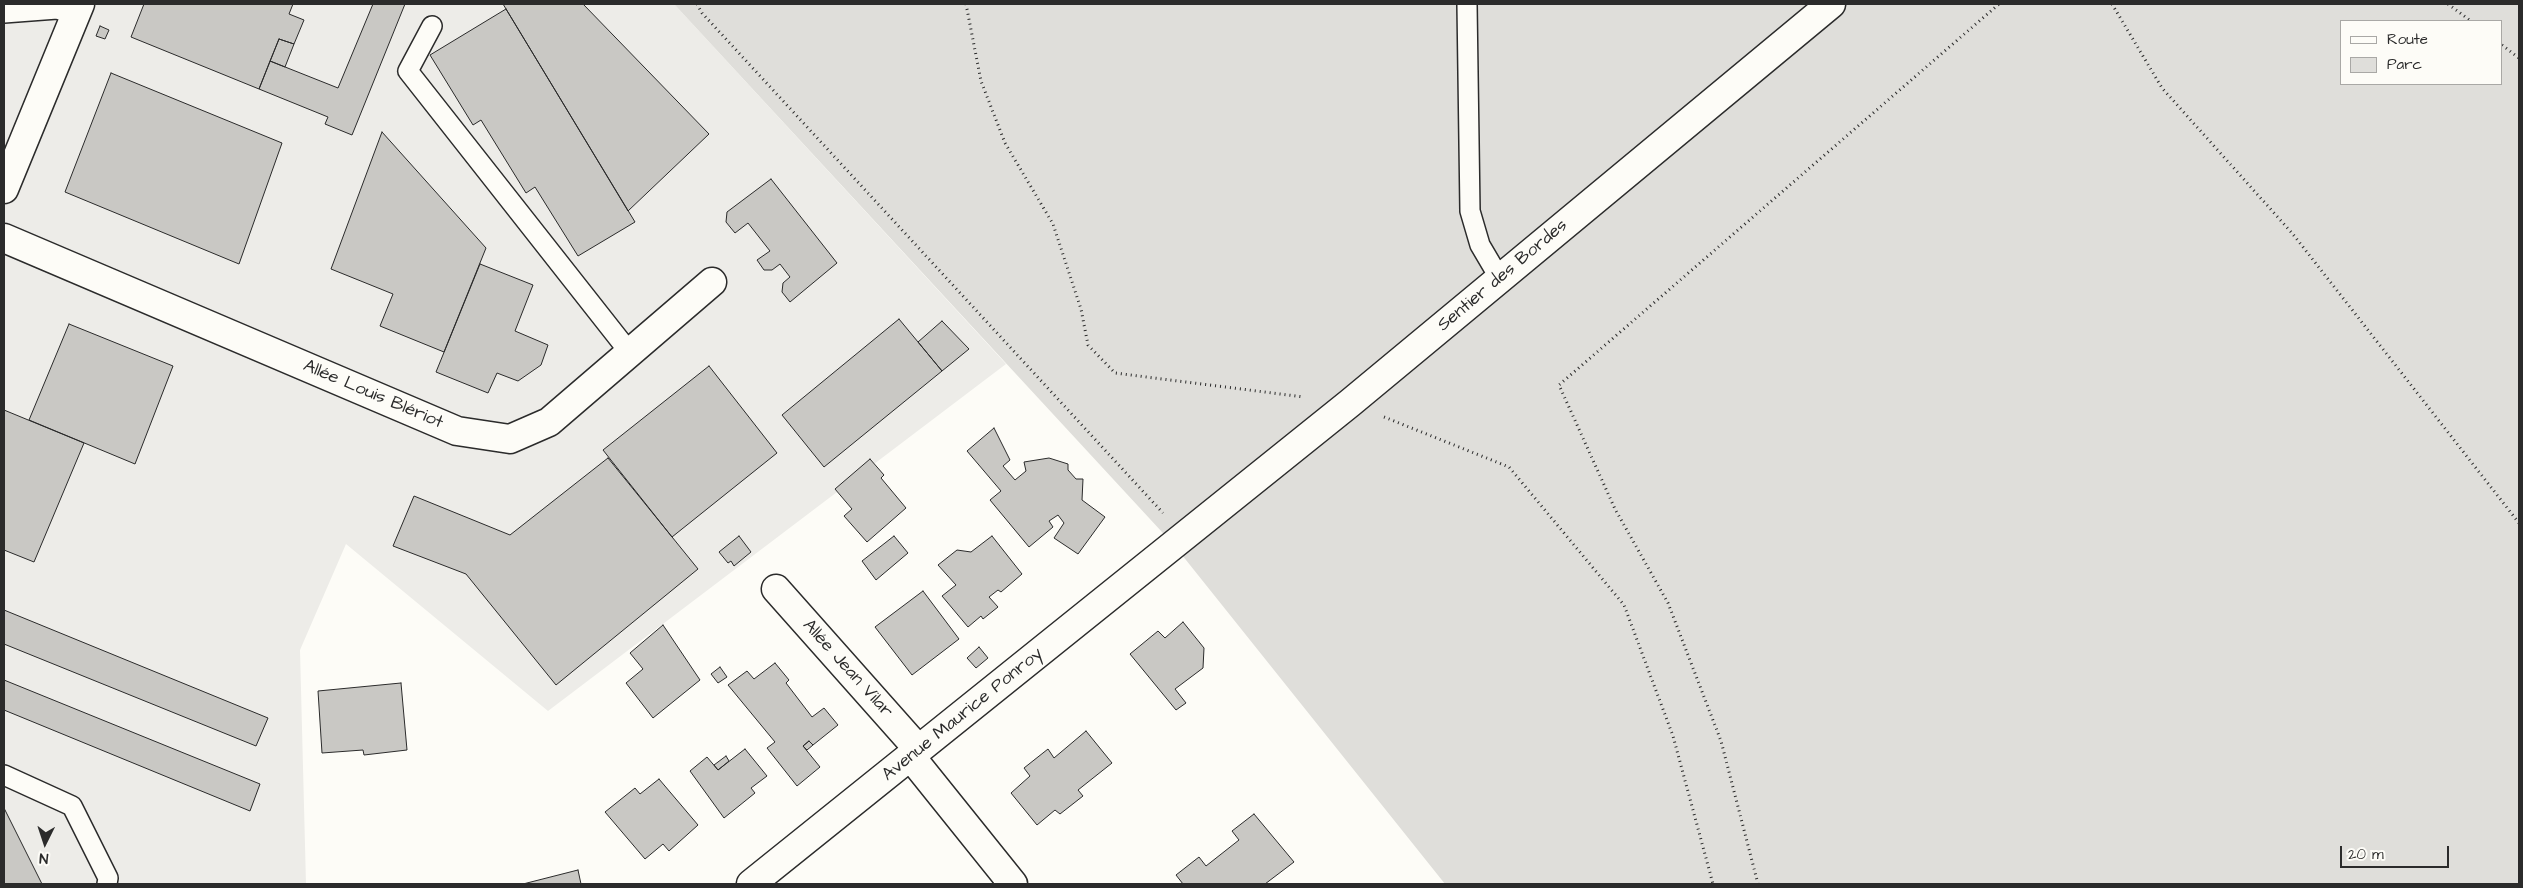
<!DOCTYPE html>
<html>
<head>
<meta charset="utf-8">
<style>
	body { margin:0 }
	#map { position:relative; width:2523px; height:888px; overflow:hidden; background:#fdfcf7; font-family:"Architects Daughter",sans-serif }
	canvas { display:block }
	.frame { position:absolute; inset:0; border:5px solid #2b2b2b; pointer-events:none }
	.legend { position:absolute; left:2340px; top:20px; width:162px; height:65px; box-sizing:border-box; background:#fdfcf7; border:1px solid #a9a8a5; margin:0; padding:6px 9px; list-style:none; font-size:15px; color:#2b2b2b }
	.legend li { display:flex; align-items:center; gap:10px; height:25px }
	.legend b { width:25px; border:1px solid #a9a8a5 }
	.north { position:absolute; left:20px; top:818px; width:50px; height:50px; -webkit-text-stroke:4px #fdfcf7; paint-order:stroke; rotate:184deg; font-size:14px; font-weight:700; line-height:20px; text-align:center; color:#2b2b2b }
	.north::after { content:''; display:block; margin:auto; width:18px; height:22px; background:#2b2b2b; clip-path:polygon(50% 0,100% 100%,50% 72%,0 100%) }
	.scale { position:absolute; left:2340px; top:846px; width:109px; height:22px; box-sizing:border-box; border:2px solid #2b2b2b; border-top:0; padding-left:6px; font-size:15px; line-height:18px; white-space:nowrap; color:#2b2b2b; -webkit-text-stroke:4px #fdfcf7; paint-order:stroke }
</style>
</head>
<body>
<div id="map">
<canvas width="2523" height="888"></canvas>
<div class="frame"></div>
<ul class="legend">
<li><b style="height:6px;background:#fdfcf7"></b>Route</li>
<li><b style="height:14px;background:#dfdeda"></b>Parc</li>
</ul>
<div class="north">N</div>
<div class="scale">20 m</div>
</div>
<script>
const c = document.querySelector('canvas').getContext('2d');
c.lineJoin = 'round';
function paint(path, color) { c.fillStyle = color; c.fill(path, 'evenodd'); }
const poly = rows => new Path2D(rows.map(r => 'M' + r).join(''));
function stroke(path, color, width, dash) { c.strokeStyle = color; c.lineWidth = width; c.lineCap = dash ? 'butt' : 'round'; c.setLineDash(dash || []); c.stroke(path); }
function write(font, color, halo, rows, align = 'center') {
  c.font = font + ' "Architects Daughter",sans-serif'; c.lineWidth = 4; c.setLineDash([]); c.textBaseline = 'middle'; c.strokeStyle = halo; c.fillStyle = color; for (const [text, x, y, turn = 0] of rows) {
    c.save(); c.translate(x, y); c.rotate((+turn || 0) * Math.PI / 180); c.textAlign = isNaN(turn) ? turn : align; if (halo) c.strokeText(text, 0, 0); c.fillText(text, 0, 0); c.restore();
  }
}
const built = poly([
	[4,4,674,4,1006,364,548,711,346,544,300,650,306,884,4,884]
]);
const green = poly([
	[674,4,2519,4,2519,884,1445,884,1174,545],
	[2342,21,2502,21,2502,84,2342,84]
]);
const building = poly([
	[144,4,293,4,289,14,304,20,294,44,279,39,259,89,131,37,144,4],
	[373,4,405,4,352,135,325,124,328,117,259,89,270,61,338,88,373,4],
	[503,4,583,4,709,134,628,211,503,4],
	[506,9,635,222,578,256,535,187,526,193,481,120,473,125,430,55,506,9],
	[100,26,109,30,105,39,96,36,100,26],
	[279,39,294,44,285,67,270,61,279,39],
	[111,73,282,143,239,264,65,192,111,73],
	[382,132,486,248,444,352,380,326,393,294,331,269,382,132],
	[771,179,837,263,790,302,782,292,783,283,790,277,780,264,772,270,764,270,757,260,770,251,748,223,735,233,726,222,727,212,771,179],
	[480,264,533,285,515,331,548,345,541,365,518,381,497,373,488,393,436,372,480,264],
	[899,319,942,371,824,467,782,415,899,319],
	[942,321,969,349,942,371,918,342,942,321],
	[69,324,173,366,135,464,29,420,69,324],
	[709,366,777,453,672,537,603,450,709,366],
	[4,410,84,443,34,562,4,550,4,410],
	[994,428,1010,460,1003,466,1015,480,1026,471,1024,462,1049,458,1068,464,1068,470,1076,479,1083,479,1082,500,1105,517,1078,554,1054,538,1064,523,1058,515,1049,521,1053,527,1029,547,990,500,1001,491,967,451,994,428],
	[608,458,698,569,556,685,466,574,393,546,414,496,510,535,608,458],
	[870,459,884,475,881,478,906,508,867,542,844,516,852,509,835,489,870,459],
	[739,536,751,552,734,566,731,561,728,563,719,552,739,536],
	[894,536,908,553,876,580,862,561,894,536],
	[992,536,1022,574,1001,592,998,590,989,597,998,607,983,619,981,616,968,627,942,596,956,585,938,565,957,550,971,552,992,536],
	[923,591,959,639,912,675,875,627,923,591],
	[4,610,268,718,256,746,4,644,4,610],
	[1183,622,1204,648,1203,668,1175,689,1186,703,1176,710,1130,654,1158,631,1165,638,1183,622],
	[663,625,700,680,653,718,626,683,643,669,630,653,663,625],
	[979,647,988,658,976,668,967,658,979,647],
	[775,663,789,680,786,683,812,717,824,708,838,725,813,745,809,741,803,746,820,767,797,786,767,748,775,742,728,685,747,671,754,679,775,663],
	[720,667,727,677,718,683,711,674,720,667],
	[4,680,260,784,250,811,4,710,4,680],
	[401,683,407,750,364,755,363,750,322,753,318,691,401,683],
	[1086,731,1112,763,1078,790,1083,796,1060,814,1055,810,1037,825,1011,793,1030,776,1024,768,1048,749,1054,758,1086,731],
	[809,741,813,745,807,750,803,746,809,741],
	[745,749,767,776,751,788,755,793,724,818,690,771,707,757,718,770,745,749],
	[726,756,729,761,718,770,714,765,726,756],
	[659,779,698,825,669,851,663,844,645,859,605,812,635,788,640,794,659,779],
	[4,808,42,884,4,884,4,808],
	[1254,814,1294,862,1265,884,1183,884,1176,875,1199,857,1206,866,1239,840,1232,831,1254,814],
	[578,870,581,884,523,884,578,870]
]);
const path = poly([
	[697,4,702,13,1163,513],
	[966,4,981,81,1005,143,1053,224,1081,309,1088,345,1115,373,1304,397],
	[2112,4,2162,88,2292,233,2519,523],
	[2448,4,2471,21],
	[2502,45,2519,58],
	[1384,417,1509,467,1624,605,1673,736,1713,884],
	[1758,884,1721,741,1668,603,1615,509,1559,385,1999,4]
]);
const lane = poly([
	[1467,4,1470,211,1480,245,1500,279],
	[4,13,57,9,75,14],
	[432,26,408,71,630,353],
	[4,775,72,806,108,878,107,884]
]);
const street = poly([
	[4,189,80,4],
	[4,238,457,431,510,439,549,422,712,282],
	[776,589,919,750],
	[911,757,1013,884],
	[751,884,1350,403,1831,4]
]);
const streetNames = [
	["Sentier des Bordes",1503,276,-40],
	["Allée Louis Blériot",373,395,23],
	["Allée Jean Vilar",847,669,48],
	["Avenue Maurice Ponroy",963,715,-39]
];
paint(built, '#edece8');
paint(green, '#dfdeda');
paint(building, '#c9c8c4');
stroke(building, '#2b2b2b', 1);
stroke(lane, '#2b2b2b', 22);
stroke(street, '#2b2b2b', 31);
stroke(path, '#2b2b2b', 3, [1, 4]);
stroke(lane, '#fdfcf7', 19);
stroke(street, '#fdfcf7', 28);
write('18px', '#2b2b2b', '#fdfcf7', streetNames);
</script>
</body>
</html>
